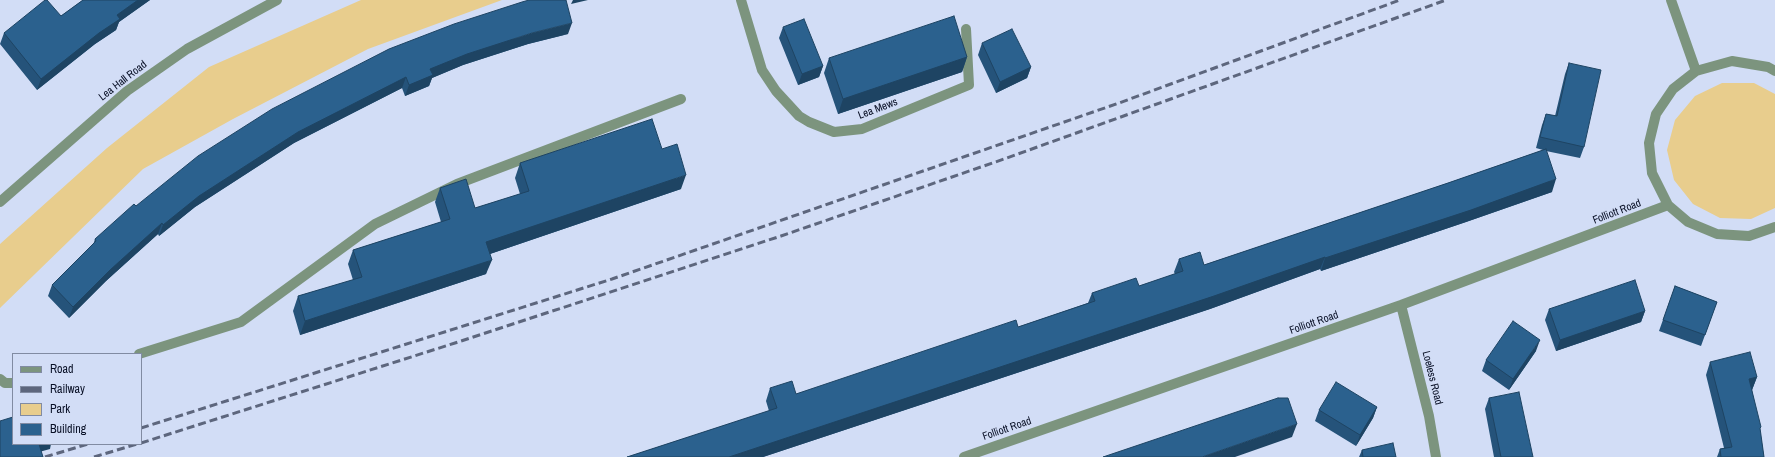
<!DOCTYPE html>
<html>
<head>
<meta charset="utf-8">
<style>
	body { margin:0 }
	#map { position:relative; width:1775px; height:457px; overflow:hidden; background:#d2ddf6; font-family:"Archivo Narrow",sans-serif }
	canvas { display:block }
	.legend { position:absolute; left:12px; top:353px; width:130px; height:92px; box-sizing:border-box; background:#d2ddf6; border:1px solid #818ba2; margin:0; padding:5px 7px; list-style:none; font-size:12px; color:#080f25 }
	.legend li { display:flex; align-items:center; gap:8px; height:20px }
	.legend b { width:20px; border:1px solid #818ba2 }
</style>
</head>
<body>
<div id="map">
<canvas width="1775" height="457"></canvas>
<ul class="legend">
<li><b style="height:5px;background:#7c947e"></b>Road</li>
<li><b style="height:5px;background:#5d667d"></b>Railway</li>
<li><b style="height:11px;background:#e8cd8d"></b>Park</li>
<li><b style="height:11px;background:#2b618e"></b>Building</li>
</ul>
</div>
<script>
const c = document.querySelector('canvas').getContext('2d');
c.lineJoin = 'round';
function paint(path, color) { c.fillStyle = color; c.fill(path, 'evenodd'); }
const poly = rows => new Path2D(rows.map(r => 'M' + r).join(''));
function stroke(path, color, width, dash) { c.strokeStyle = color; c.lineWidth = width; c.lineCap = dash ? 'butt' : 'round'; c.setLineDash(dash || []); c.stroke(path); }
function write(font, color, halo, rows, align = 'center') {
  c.font = font + ' "Archivo Narrow",sans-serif'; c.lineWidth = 4; c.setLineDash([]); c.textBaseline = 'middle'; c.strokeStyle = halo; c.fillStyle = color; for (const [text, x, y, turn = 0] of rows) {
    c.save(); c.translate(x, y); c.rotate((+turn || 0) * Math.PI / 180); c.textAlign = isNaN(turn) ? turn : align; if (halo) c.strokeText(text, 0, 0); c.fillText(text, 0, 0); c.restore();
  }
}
const green = poly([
	[361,0,502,0,368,49,233,119,143,169,0,308,0,244,107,148,209,67],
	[1722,83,1754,83,1775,94,1775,208,1751,219,1720,218,1693,204,1674,180,1667,150,1675,120,1695,96]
]);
const minor = poly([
	[741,0,762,70,776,91,799,116,809,122,834,132,862,129,969,85,966,29],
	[1671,0,1696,71],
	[1775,71,1768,67,1732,61,1696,71,1673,89,1656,114,1649,143,1652,173,1668,205,1688,222,1717,234,1749,236,1775,227],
	[0,202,127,91,187,49,277,0],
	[1401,305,1429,416,1436,457],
	[139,354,241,322,375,224,457,184,681,99],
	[0,379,5,383,13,383],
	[964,457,1401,305,1668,205]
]);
const rail = poly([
	[141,428,612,279,1119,103,1400,0],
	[141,443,455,343,781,236,1004,159,1446,0],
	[45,457,88,444],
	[94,457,137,444]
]);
const wall = poly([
	[83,0,150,0,119,22,116,30,95,44,37,90,0,44,4,33,61,16],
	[783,27,823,66,819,77,798,85,779,38],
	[568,34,528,44,463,65,432,78,429,86,405,96,402,88,294,143,195,207,159,236,158,234,106,281,69,318,48,296,52,285,93,245,95,239,136,206,389,49],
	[982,43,1031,67,1027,78,996,93,978,55],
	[967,57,962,72,838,114,824,73,829,58],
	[1569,63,1584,147,1580,158,1546,151,1552,192,1466,222,1321,271,1320,269,1210,309,763,457,627,457,769,411,766,401,770,388,796,394,1018,327,1088,303,1092,293,1139,286,1175,274,1174,272,1179,259,1204,265,1448,183,1543,150,1536,148,1542,125,1546,114,1555,116,1565,74],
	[662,149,681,189,490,254,486,274,300,335,293,311,298,296,353,280,348,264,353,250,441,222,435,202,440,188,475,208,520,194,515,178,520,163],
	[1675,286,1717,302,1701,346,1659,331],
	[1549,309,1645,311,1641,322,1556,351,1545,320],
	[1536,351,1509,390,1482,371,1486,360],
	[1710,362,1757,377,1752,390,1760,430,1764,457,1717,457,1720,449,1724,448,1706,375],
	[1489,398,1533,457,1494,457,1485,409],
	[1377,407,1373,418,1356,446,1315,421,1319,410],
	[1362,450,1396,457,1359,457]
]);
const shadedWall = poly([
	[138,0,150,0,119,22,116,30,95,44,37,90,41,79,117,15],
	[573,0,588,0,571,4],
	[572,23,568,34,528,44,463,65,432,78,429,86,405,96,409,85,430,69,467,54,532,33],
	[967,57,962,72,838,114,843,99],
	[823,66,819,77,798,85,802,74],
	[1031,67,1027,78,996,93,1000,82],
	[406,77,402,88,294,143,195,207,159,236,163,225,199,196,298,132],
	[686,175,681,189,481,257,486,242],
	[1556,179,1552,192,1466,222,1321,271,1325,258],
	[162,223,158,234,106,281,69,318,73,307,110,270],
	[1325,257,1320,269,1210,309,763,457,729,457],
	[492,260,486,274,300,335,305,321],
	[1645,311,1641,322,1556,351,1560,340],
	[1540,340,1536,351,1509,390,1513,379],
	[1757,377,1752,390,1749,379],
	[1377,407,1373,418,1356,446,1360,435],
	[1297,424,1292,437,1235,457,1202,457],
	[36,444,51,444,50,449,32,454]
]);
const building = poly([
	[45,0,47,0,61,16,83,0,138,0,117,15,120,19,99,33,41,79,4,33,45,0],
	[529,0,566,0,572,23,532,33,467,54,430,69,433,75,409,85,406,77,298,132,199,196,163,225,162,223,110,270,73,307,52,285,96,241,95,239,134,204,136,206,198,156,272,109,389,49,454,24,522,2,529,0],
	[954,16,967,57,843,99,829,58,954,16],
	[804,19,823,66,802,74,783,27,804,19],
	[1012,29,1031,67,1000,82,982,43,1012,29],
	[1569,63,1601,70,1584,147,1540,137,1546,114,1557,116,1569,63],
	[652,119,662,149,677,144,686,175,486,242,492,260,305,321,298,296,362,277,353,250,450,219,440,188,466,179,475,208,529,191,520,163,652,119],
	[1546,149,1556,179,1471,210,1325,258,1325,257,1214,296,729,457,627,457,777,408,770,388,792,381,796,394,1016,320,1018,327,1095,301,1092,293,1136,278,1139,286,1183,271,1179,259,1200,252,1204,265,1448,183,1546,149],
	[1635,280,1645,311,1560,340,1549,309,1635,280],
	[1675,286,1717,302,1705,335,1663,320,1675,286],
	[1513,321,1540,340,1513,379,1486,360,1513,321],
	[1750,352,1757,377,1749,379,1761,427,1760,428,1764,457,1721,457,1720,449,1732,447,1710,362,1750,352],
	[1336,382,1377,407,1360,435,1319,410,1336,382],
	[1519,392,1533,457,1501,457,1489,398,1519,392],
	[1278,398,1288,398,1297,424,1202,457,1103,457,1278,398],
	[13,417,13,444,39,444,43,457,0,457,0,421,13,417],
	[1393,443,1396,457,1363,457,1362,450,1393,443]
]);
const streetNames = [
	["Lea Hall Road",123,81,-38],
	["Lea Mews",878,109,-21],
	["Folliott Road",1617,212,-21],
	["Folliott Road",1314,323,-19],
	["Loeless Road",1432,378,76],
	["Folliott Road",1007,429,-19]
];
paint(green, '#e8cd8d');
stroke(minor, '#7c947e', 10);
stroke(rail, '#5d667d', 3, [8, 4]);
paint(wall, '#25537a');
paint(shadedWall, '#1e4463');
paint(building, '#2b618e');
stroke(building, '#1e4463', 1);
write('11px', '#080f25', '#d2ddf6', streetNames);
</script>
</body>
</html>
